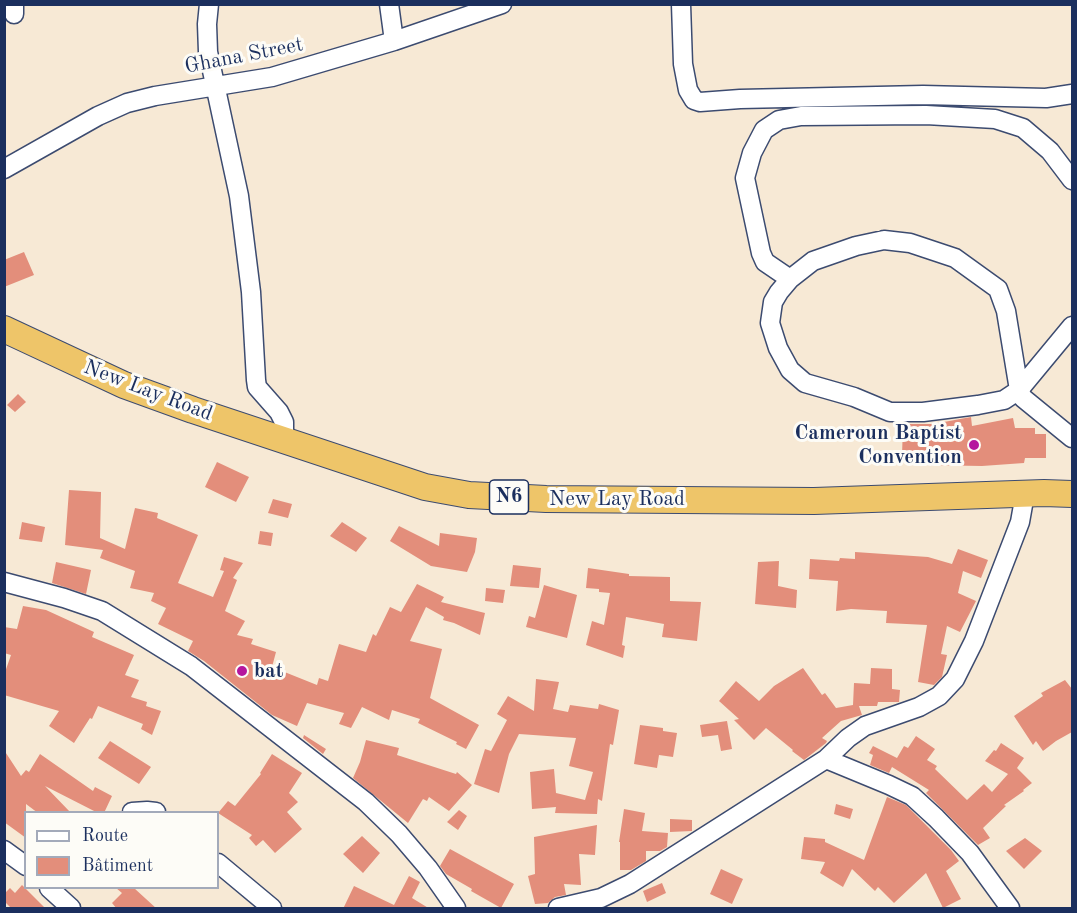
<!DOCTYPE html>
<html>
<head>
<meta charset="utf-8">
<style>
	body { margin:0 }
	#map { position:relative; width:1077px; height:913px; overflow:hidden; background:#f7e9d5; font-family:"Old Standard TT",serif }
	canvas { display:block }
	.frame { position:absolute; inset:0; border:6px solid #1b2f5e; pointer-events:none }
	.legend { position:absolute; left:24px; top:811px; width:195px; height:78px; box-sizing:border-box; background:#fdfcf7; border:2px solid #a3aaba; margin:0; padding:8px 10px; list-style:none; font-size:18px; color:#1b2f5e }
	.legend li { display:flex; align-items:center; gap:12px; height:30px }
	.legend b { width:30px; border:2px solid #a3aaba }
</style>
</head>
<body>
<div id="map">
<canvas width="1077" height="913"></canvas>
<div class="frame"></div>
<ul class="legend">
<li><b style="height:8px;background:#fff"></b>Route</li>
<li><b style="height:16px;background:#e38e7b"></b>Bâtiment</li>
</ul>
</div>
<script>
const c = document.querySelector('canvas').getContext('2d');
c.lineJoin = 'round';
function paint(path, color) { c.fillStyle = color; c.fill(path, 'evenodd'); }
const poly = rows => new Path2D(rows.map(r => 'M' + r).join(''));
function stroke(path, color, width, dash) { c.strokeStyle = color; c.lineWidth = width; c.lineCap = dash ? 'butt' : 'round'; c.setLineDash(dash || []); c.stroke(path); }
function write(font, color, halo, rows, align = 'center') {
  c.font = font + ' "Old Standard TT",serif'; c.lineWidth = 6; c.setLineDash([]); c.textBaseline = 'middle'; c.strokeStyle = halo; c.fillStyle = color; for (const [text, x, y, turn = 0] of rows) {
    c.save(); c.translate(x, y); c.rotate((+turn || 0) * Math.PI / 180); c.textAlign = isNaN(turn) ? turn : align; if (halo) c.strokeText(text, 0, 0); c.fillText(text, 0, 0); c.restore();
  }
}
const building = poly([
	[24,252,34,275,4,287,4,260],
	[18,394,26,402,15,412,7,405],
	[971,417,972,426,1013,418,1015,428,1035,428,1035,434,1046,434,1046,458,1025,458,1024,463,982,466,923,465,922,454,902,456,903,424,933,424],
	[217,462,249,477,236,502,205,487],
	[69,490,101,492,100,538,125,549,135,508,158,513,157,518,198,535,178,583,213,597,224,571,220,570,224,557,243,563,233,578,237,580,225,611,245,621,237,635,253,639,251,644,276,652,272,667,317,685,319,678,328,681,339,644,366,652,373,634,376,636,390,607,401,612,417,584,444,597,441,602,485,613,480,635,454,623,443,620,444,617,426,607,410,641,442,649,430,698,479,725,466,749,456,744,457,742,418,723,420,719,392,710,389,720,362,707,351,728,339,724,344,713,307,703,297,726,272,715,204,661,188,651,193,641,158,624,166,608,151,601,154,593,130,588,135,571,100,558,103,550,65,545],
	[273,499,292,504,288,518,268,513],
	[22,522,45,527,42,542,19,539],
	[342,522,367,538,356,552,330,536],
	[399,526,439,546,440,533,477,538,475,552,467,572,431,566,390,541],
	[260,531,273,533,271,546,258,544],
	[958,549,988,560,981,578,963,571,958,593,976,601,960,632,947,626,941,654,947,655,942,677,934,685,918,682,927,625,886,623,887,611,851,609,836,611,838,581,809,579,810,559,839,561,840,558,855,559,855,552,928,557,952,564],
	[779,561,778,586,797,590,796,608,755,604,758,562],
	[56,562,91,570,86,594,52,583],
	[513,565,541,568,539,588,510,586],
	[588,568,629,574,629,576,670,577,670,601,701,602,697,641,662,637,664,624,626,617,622,645,625,646,623,658,586,645,592,621,604,625,610,593,599,592,599,589,586,588],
	[544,585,577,595,567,638,526,627,529,616,535,618],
	[486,588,505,590,503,603,485,601],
	[23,606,46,610,94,632,92,637,134,655,125,675,139,680,131,697,147,702,146,706,161,711,152,735,141,729,143,724,98,706,92,719,90,718,74,743,49,726,59,711,4,695,4,675,11,655,4,653,4,627,17,629],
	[803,668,822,695,825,693,836,708,853,705,854,683,870,684,871,668,892,669,892,689,900,690,899,702,878,702,877,706,859,706,862,715,841,721,822,738,827,741,826,743,804,760,792,751,793,750,766,728,754,740,734,720,739,719,719,701,736,681,759,701,774,686],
	[536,679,559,682,553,709,568,712,570,705,598,709,599,704,619,710,613,745,610,744,602,801,598,799,597,814,555,813,556,807,532,809,530,772,554,769,556,793,585,800,593,772,569,766,576,738,519,734,509,754,499,793,474,784,485,749,491,751,507,720,497,714,508,696,534,711],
	[1065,680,1072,689,1072,732,1056,741,1043,751,1036,741,1033,745,1014,716,1043,696,1041,693],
	[727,721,732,749,721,751,718,735,702,737,700,725],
	[640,725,663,728,663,731,677,733,673,757,659,755,657,768,634,764],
	[304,735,326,749,323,754,303,738],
	[916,736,935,749,927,760,937,766,935,769,967,800,984,784,992,792,1008,774,985,761,994,750,996,751,1001,743,1024,758,1017,768,1032,783,1023,790,1024,791,1004,805,1006,806,983,828,990,838,978,845,926,793,929,790,892,767,889,773,870,765,873,755,869,753,873,746,897,758,904,746,908,748],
	[366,740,399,748,397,755,456,774,457,772,472,785,449,811,429,797,427,801,423,799,408,823,353,778,360,762],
	[110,741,151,767,139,784,98,758],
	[4,750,21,776,26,770,29,772,40,754,93,791,95,787,112,796,104,813,98,813,45,786,71,813,38,813,26,804,26,838,4,822],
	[272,754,302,773,289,793,298,802,287,812,302,829,275,853,263,840,256,846,249,838,252,835,218,813,228,801,235,806,261,774,260,773],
	[887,797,906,805,951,850,959,861,946,871,961,899,943,908,926,873,894,903,878,887,875,891,852,869,843,887,820,873,825,862,801,859,804,837,825,839,825,842,864,860],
	[836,804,853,809,850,819,834,814],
	[624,809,645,813,642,831,668,833,667,847,660,851,646,851,646,861,631,870,620,870,620,842,619,842],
	[459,810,467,816,458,830,447,822],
	[670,819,692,820,692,831,670,832],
	[597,825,595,855,579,854,581,885,564,884,566,895,555,897,548,903,535,904,528,876,535,874,534,837],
	[362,836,380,853,363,873,343,854],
	[1025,838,1042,851,1024,869,1006,851],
	[450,849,514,884,501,908,471,891,472,889,446,874,440,866],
	[721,869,743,879,732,904,710,894],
	[409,876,420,882,412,898,430,909,343,909,354,886,394,905],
	[662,883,666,893,647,902,643,891],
	[22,885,46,909,12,909,4,901,4,894,10,888,15,893],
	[116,888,134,888,157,909,117,909,112,903,122,893]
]);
const minor = poly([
	[14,4,14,14],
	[209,4,207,24,208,52,239,196,251,292,256,380,257,387,279,412,284,422,284,439],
	[389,4,394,41],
	[681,4,683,64,688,90,694,100,700,102,740,99,923,95,1046,98,1072,94],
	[4,169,98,116,127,103,155,96,272,77,394,41,502,4],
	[884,240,910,243,955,258,998,289,1006,311,1019,390,1004,400,978,405,923,412,890,412,854,397,805,383,790,370,778,348,770,323,773,302,779,292,790,279,813,261,856,246,884,240],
	[790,279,765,262,761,253,745,178,752,153,764,130,779,120,801,116,926,115,995,119,1023,128,1050,151,1072,180],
	[1072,326,1019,390,1023,398,1072,438],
	[4,582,64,598,102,611,191,666,366,802,399,834,428,868,456,908],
	[826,759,889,785,912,796,936,818,970,853,1010,908],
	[132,812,147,811,156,812],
	[4,850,26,866],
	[218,863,272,908],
	[49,888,71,908],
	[558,908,601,898,630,884,826,759,848,738,865,726,919,707,939,696,955,679,974,641,1020,522,1025,494]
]);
const highway = poly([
	[4,329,124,385,193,410,425,487,469,495,546,499,814,501,1044,493,1072,494]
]);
const markers = [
	[974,445,6,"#b5179e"],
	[242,671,6,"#b5179e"]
];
const shields = [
	[509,497,39]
];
const shieldNames = [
	["N6",509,497]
];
const streetNames = [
	["Ghana Street",244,56,-11],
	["New Lay Road",148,391,21],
	["New Lay Road",617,499]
];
const poiNames = [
	["Cameroun Baptist",962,433],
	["Convention",962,457],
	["bat",254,671,"left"]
];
paint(building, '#e38e7b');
stroke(minor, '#3c4b70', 21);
stroke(highway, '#3c4b70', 28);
stroke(minor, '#fff', 18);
stroke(highway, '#eec569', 26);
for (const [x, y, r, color] of markers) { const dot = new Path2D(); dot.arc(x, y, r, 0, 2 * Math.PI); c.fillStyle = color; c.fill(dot); stroke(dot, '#fdfcf7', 2); }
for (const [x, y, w] of shields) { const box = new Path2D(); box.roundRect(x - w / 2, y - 17, w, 34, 4.5); c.fillStyle = '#fdfcf7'; c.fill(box); stroke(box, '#1b2f5e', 1.5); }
write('bold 20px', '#1b2f5e', null, shieldNames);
write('21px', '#1b2f5e', '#fdfcf7', streetNames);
write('bold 21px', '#1b2f5e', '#fdfcf7', poiNames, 'right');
</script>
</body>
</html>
